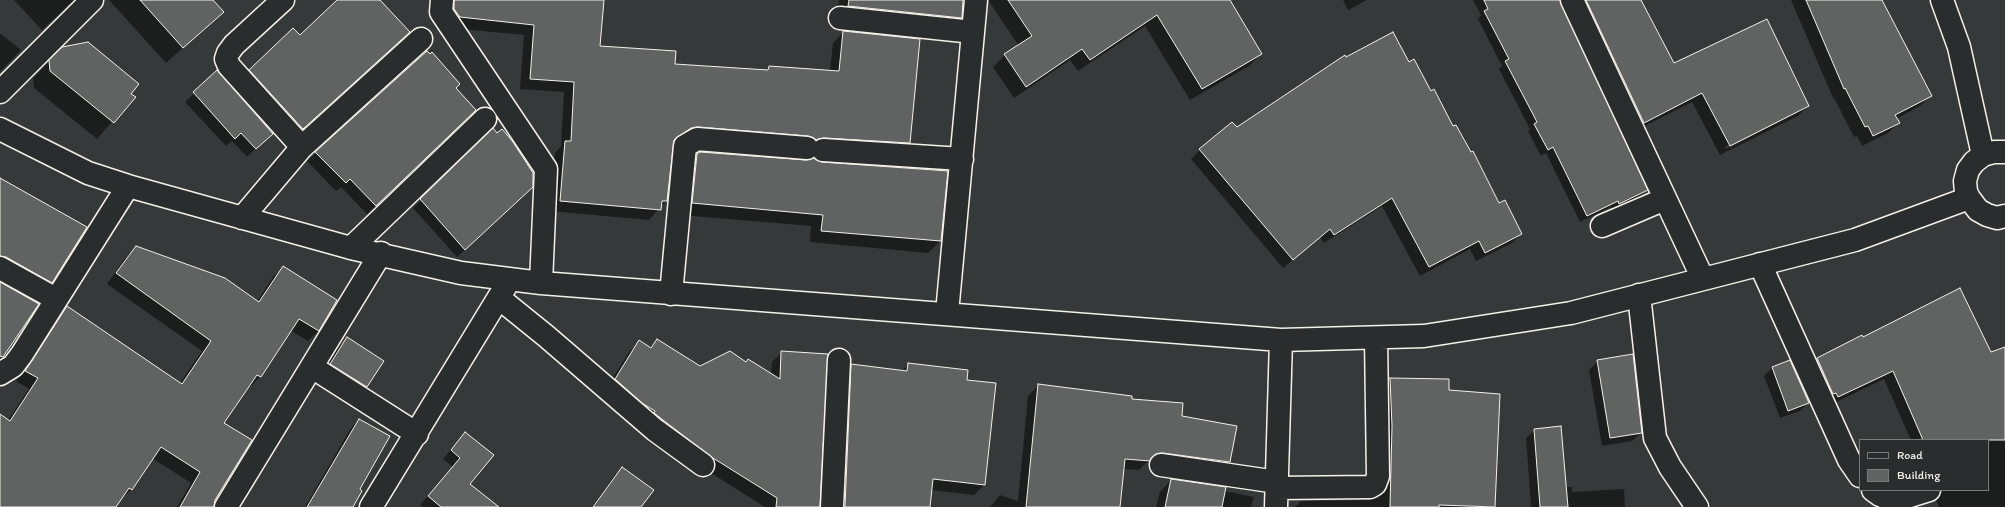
<!DOCTYPE html>
<html>
<head>
<meta charset="utf-8">
<style>
	body { margin:0 }
	#map { position:relative; width:2005px; height:507px; overflow:hidden; background:#363939; font-family:Itim,sans-serif }
	canvas { display:block }
	.legend { position:absolute; left:1859px; top:439px; width:130px; height:52px; box-sizing:border-box; background:#2a2d2e; border:1px solid #7b7b78; margin:0; padding:5px 7px; list-style:none; font-size:12px; color:#f4f1e8 }
	.legend li { display:flex; align-items:center; gap:8px; height:20px }
	.legend b { width:20px; border:1px solid #7b7b78 }
</style>
</head>
<body>
<div id="map">
<canvas width="2005" height="507"></canvas>
<ul class="legend">
<li><b style="height:5px;background:#2a2d2e"></b>Road</li>
<li><b style="height:11px;background:#616362"></b>Building</li>
</ul>
</div>
<script>
const c = document.querySelector('canvas').getContext('2d');
c.lineJoin = 'round';
function paint(path, color) { c.fillStyle = color; c.fill(path, 'evenodd'); }
const poly = rows => new Path2D(rows.map(r => 'M' + r).join(''));
function stroke(path, color, width, dash) { c.strokeStyle = color; c.lineWidth = width; c.lineCap = dash ? 'butt' : 'round'; c.setLineDash(dash || []); c.stroke(path); }
const shadow = poly([
	[14,0,74,0,42,30],
	[109,0,211,0,222,12,166,63],
	[343,0,379,0,400,41,294,137,242,79,250,71,300,37],
	[451,0,603,0,599,47,674,65,765,71,769,67,830,71,833,43,844,32,909,143,898,153,679,138,673,143,666,201,649,220,550,211,555,153,561,146,564,92,520,89,524,35,461,29,462,23,449,22],
	[839,0,963,0,961,18,949,30,837,18],
	[988,0,1219,0,1261,54,1249,66,1190,100,1145,26,1078,71,1070,60,1014,98,993,67,1005,55,1019,46],
	[1343,0,1367,0,1348,10],
	[1473,0,1559,0,1646,190,1640,197,1612,210,1611,207,1580,222,1546,153,1541,156,1528,131,1530,129,1499,69,1502,66,1478,19,1481,15],
	[1568,0,1640,0,1673,65,1808,106,1798,116,1720,155,1692,102,1633,132],
	[1797,111,1797,113,1726,149,1725,147],
	[1791,0,1881,0,1931,96,1920,106,1896,119,1898,123,1888,133,1862,146,1857,136,1854,137,1834,98,1833,98],
	[1,34,21,50,0,72,0,35],
	[63,48,134,97,97,139,34,88,33,78],
	[1346,58,1409,63,1453,127,1499,204,1521,234,1512,243,1476,261,1470,249,1420,276,1382,206,1324,243,1320,237,1283,268,1191,159,1200,150],
	[217,71,263,142,247,157,232,141,226,146,185,102],
	[455,88,467,118,367,214,341,187,336,191,307,161,316,153],
	[493,130,524,195,457,257,413,208],
	[697,154,940,241,928,253,810,242,811,226,681,215,685,166],
	[0,179,51,282,41,293,0,270],
	[136,247,257,302,273,277,283,267,336,301,318,331,308,341,290,330,260,377,250,387,249,386,223,424,214,507,177,507,191,483,152,458,131,490,120,499,115,507,0,507,0,421,8,420,29,389,16,381,57,318,67,308,180,383,202,351,107,284,126,257],
	[1862,337,1863,339,1991,353,2005,360,2005,507,1938,507,1939,507,1932,490,1988,490,1988,440,1911,440,1884,379,1830,405,1809,368,1817,359],
	[347,338,382,361,366,386,358,395,322,372,339,347],
	[657,341,700,367,746,363,771,375,772,362,782,352,819,507,765,507,703,468,606,389,629,352,639,342,649,348],
	[1598,361,1641,433,1632,441,1602,446,1589,370],
	[1789,361,1808,403,1800,411,1780,418,1764,376,1772,368],
	[852,365,902,371,908,365,966,380,984,485,974,495,931,490,929,507,835,507,842,375],
	[1391,379,1494,506,1494,507,1295,507,1301,501,1370,500,1382,495,1382,388],
	[1038,386,1073,388,1072,390,1131,399,1181,417,1235,427,1229,462,1219,472,1152,462,1146,463,1139,470,1123,469,1119,507,990,507,1000,495,1018,501,1028,396],
	[359,420,358,490,351,507,305,507,351,428],
	[1535,430,1565,487,1572,487,1572,492,1624,489,1625,507,1531,507,1526,438],
	[465,433,469,484,494,507,423,507,420,505,453,467,443,459],
	[622,468,640,507,592,507,614,476],
	[1171,480,1254,497,1251,507,1156,507,1160,492]
]);
const building = poly([
	[140,0,213,0,224,12,183,48,140,0],
	[337,0,380,0,410,32,303,129,249,70,293,28,300,35,337,0],
	[454,0,604,0,600,46,676,51,675,64,768,70,769,66,839,71,843,31,920,39,910,143,824,138,816,140,808,136,698,127,691,128,674,140,667,201,662,201,661,210,560,201,565,141,571,141,574,82,530,79,534,25,460,17,454,9,454,0],
	[849,0,963,0,962,18,848,6,849,0],
	[1008,0,1230,0,1262,54,1202,89,1157,15,1090,60,1082,49,1026,87,1004,54,1032,36,1008,0],
	[1484,0,1560,0,1648,190,1619,204,1618,201,1587,216,1553,147,1548,150,1534,124,1537,122,1505,61,1509,59,1484,11,1488,9,1484,0],
	[1586,0,1641,0,1674,63,1767,19,1809,106,1730,146,1702,93,1644,123,1586,0],
	[1806,0,1882,0,1932,96,1895,115,1900,123,1873,136,1868,126,1865,127,1845,88,1844,89,1806,0],
	[1393,32,1409,62,1414,59,1431,91,1434,89,1453,126,1456,125,1471,152,1473,151,1499,203,1505,200,1522,234,1485,253,1479,241,1429,267,1392,198,1334,235,1330,229,1293,260,1199,149,1232,122,1237,127,1345,55,1346,57,1393,32],
	[88,42,139,84,131,94,136,97,114,123,50,71,49,60,62,47,88,42],
	[427,51,430,54,432,52,460,84,456,88,476,110,376,206,350,179,346,183,315,152,427,51],
	[217,70,273,134,256,149,241,133,235,139,193,92,217,70],
	[493,128,497,133,502,129,513,142,533,173,533,187,465,250,420,199,493,128],
	[700,152,806,160,814,158,822,162,948,171,941,241,821,231,823,215,692,203,697,154,700,152],
	[0,178,87,227,52,283,6,257,0,256,0,178],
	[136,246,225,278,259,302,283,266,337,300,319,331,299,319,261,377,257,375,224,423,252,440,215,500,214,507,180,507,200,472,161,447,132,490,129,488,116,507,0,507,0,414,10,421,38,378,25,371,67,306,182,384,211,341,116,273,136,246],
	[0,282,39,304,3,357,0,356,0,282],
	[1960,288,1991,352,2005,347,2005,440,1923,440,1893,371,1838,397,1836,393,1833,394,1817,358,1862,335,1863,337,1960,288],
	[347,337,384,361,367,387,330,364,347,337],
	[657,339,700,366,730,351,746,362,748,359,780,379,781,351,828,354,820,507,776,507,777,498,713,458,663,420,654,413,655,411,642,403,615,379,639,340,651,348,657,339],
	[1633,354,1642,433,1610,438,1597,360,1633,354],
	[1790,360,1809,403,1788,411,1772,367,1790,360],
	[908,363,968,370,967,380,996,383,985,485,933,479,930,507,845,507,851,364,907,371,908,363],
	[1390,378,1449,379,1449,390,1500,394,1495,507,1439,505,1439,507,1390,507,1392,426,1390,378],
	[1038,384,1132,396,1132,399,1183,403,1182,416,1237,426,1230,462,1163,453,1156,454,1150,461,1125,459,1120,507,1026,507,1038,384],
	[359,419,390,436,360,489,362,491,353,507,307,507,359,419],
	[1561,426,1568,507,1540,507,1534,429,1561,426],
	[465,432,494,455,470,484,499,507,441,507,428,496,460,458,451,450,465,432],
	[622,467,654,490,641,507,593,507,622,467],
	[1171,479,1226,487,1222,507,1165,507,1171,479]
]);
const minor = poly([
	[283,0,234,45,228,53,226,59,229,66,302,147],
	[442,0,441,12,546,169,541,283],
	[1572,0,1703,279],
	[1942,0,1959,47,1983,155],
	[840,18,973,32],
	[0,92,92,0],
	[0,129,88,173,128,186,351,248,461,273,541,283,1281,340,1424,336,1571,313,1855,240,1969,198],
	[823,150,962,159],
	[2005,152,1994,152,1983,155,1974,162,1968,170,1965,181,1966,192,1969,198,1978,210,1987,215,1997,218,2005,216],
	[242,218,302,147,421,39],
	[1602,226,1665,199],
	[351,248,485,119],
	[1760,264,1849,460,1860,476],
	[0,268,56,299],
	[671,294,685,146,697,139,807,148],
	[1639,295,1655,438,1670,467,1697,507],
	[499,298,546,336,655,430,703,465],
	[947,313,976,0],
	[312,367,417,434],
	[0,374,13,366,22,354,128,186],
	[1161,465,1277,482],
	[1277,488,1370,487,1375,484,1378,476,1376,338],
	[1873,490,1880,495,1894,501,1929,490],
	[226,507,381,253],
	[371,507,510,279],
	[832,507,839,360],
	[1276,507,1281,340]
]);
paint(shadow, '#0007');
paint(building, '#616362');
stroke(building, '#f4f1e8', 1);
stroke(minor, '#f4f1e8', 25);
stroke(minor, '#2a2d2e', 22);
</script>
</body>
</html>
